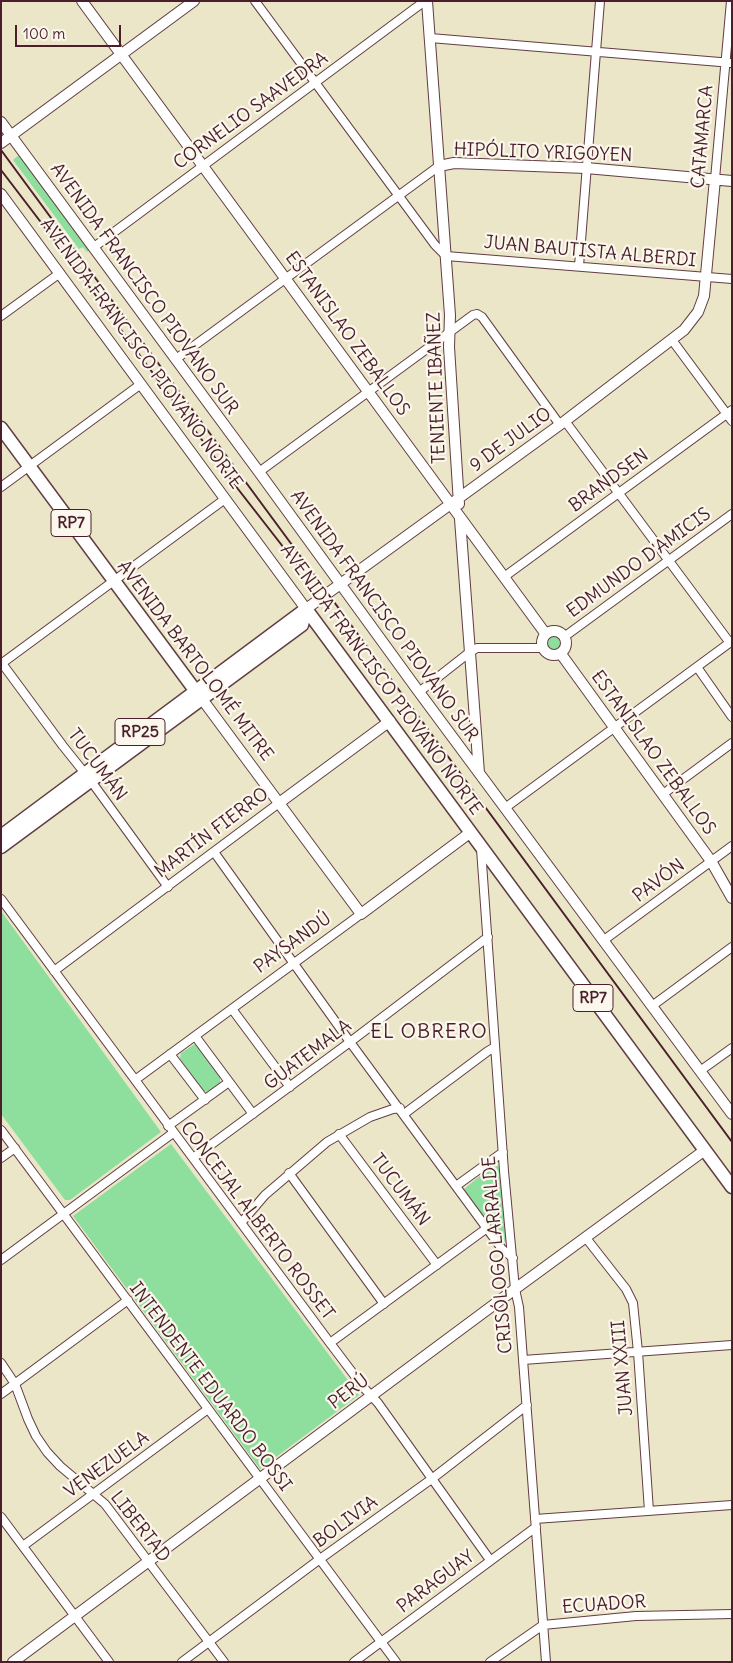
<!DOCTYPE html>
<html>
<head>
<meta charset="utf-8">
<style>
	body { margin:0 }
	#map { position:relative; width:733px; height:1663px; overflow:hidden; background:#ebe6c8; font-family:Delius,sans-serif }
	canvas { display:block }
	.frame { position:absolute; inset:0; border:2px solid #4a1f2b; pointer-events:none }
	.scale { position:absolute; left:15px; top:25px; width:106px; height:22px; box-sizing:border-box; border:2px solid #4a1f2b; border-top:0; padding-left:6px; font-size:15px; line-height:18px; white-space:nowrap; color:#4a1f2b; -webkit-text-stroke:4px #fbf7ec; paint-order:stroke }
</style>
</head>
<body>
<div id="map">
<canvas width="733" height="1663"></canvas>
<div class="frame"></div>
<div class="scale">100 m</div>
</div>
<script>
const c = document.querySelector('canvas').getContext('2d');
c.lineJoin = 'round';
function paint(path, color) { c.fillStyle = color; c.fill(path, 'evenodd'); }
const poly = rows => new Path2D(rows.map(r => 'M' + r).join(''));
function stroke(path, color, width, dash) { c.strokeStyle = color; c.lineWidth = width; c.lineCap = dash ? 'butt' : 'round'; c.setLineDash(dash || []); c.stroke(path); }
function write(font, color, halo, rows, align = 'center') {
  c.font = font + ' Delius,sans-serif'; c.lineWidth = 4.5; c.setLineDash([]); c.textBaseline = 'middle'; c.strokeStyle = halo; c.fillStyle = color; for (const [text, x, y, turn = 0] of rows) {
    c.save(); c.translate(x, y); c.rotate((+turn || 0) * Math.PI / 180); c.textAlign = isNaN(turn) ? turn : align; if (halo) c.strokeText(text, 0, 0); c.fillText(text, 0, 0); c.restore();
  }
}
const green = poly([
	[20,154,91,249,87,252,83,247,79,249,13,160],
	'546 644a8 8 0 1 1 16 0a8 8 0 1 1-16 0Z',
	[1,911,161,1132,70,1200,65,1200,1,1114],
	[195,1044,220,1075,220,1084,209,1092,203,1091,180,1059,181,1053],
	[171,1144,359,1395,260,1469,73,1216],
	[496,1165,500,1167,507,1241,501,1243,464,1189,492,1166]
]);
const minor = poly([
	[255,1,435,245,446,256,732,279],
	[430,38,732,63],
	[715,179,731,1],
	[94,247,414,9,421,4,427,3],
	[579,266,600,1],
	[1,316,60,273],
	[672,340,732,421],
	[176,359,439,166],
	[565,421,730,643],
	[259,472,473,315,477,314,482,317,560,425],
	[1,487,141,384],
	[504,577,732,410],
	[564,637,732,514],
	[1,662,63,746,91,781,168,887],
	[1,664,225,499],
	[697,667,732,717],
	[419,692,470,652,477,648,542,648],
	[663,794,732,743],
	[505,808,732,641],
	[481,849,504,1171,515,1289,519,1307,546,1662],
	[214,852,350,1042,502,1249,513,1258],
	[1,899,330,1343,364,1388,378,1403,490,1560],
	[604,940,732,846],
	[54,971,279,803],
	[652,1006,732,947],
	[232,1009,290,1087],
	[195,1036,253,1114],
	[170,1054,205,1100],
	[700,1071,732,1048],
	[135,1080,361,914],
	[404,1114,488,1051,495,1047],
	[168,1126,229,1082],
	[1,1130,396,1662],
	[339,1134,437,1265],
	[1,1158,15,1148],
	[193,1158,350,1042,488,937],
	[289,1173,384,1304],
	[456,1186,503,1152],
	[241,1223,265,1195,327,1142,370,1117,393,1109,400,1108],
	[586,1238,626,1289,633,1303,638,1352,649,1511],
	[1,1260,173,1133],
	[330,1343,487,1228],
	[523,1360,732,1345],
	[1,1363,15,1384,28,1419,36,1436,47,1452,60,1466,105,1504,224,1662],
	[1,1394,128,1300],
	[1,1517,109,1662],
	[535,1519,732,1505],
	[23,1546,208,1409],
	[182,1662,320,1559,433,1478,527,1405],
	[354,1662,536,1527],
	[490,1662,543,1625,636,1616,732,1614]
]);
const tertiary = poly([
	[82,1,545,633],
	[427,1,450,315,449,347,459,504],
	[1,122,259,472,419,692,732,1114],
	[1,143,194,1],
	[439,166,454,163,586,168,732,181],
	[1,194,306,609,565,421,684,330,698,312,704,296,715,179],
	[460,519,479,773],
	'542 643a12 12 0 1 1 24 0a12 12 0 1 1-24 0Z',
	[561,654,711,861,732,898],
	[202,699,361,914,471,832],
	[279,803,390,721],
	[13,1662,515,1289,705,1150]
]);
const primary = poly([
	[1,428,200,697],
	[306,609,732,1187],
	[1,836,306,609],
	[1,847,302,625,306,609]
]);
const rail = poly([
	[1,150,732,1142],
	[1,170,72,263,238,489,298,566]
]);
const shields = [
	[71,523,40],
	[140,732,50],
	[593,998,40]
];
const shieldNames = [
	["RP7",71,523],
	["RP25",140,732],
	["RP7",593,998]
];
const streetNames = [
	["CORNELIO SAAVEDRA",251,111,-36],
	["CATAMARCA",703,137,-85],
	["HIPÓLITO YRIGOYEN",543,153,2],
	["JUAN BAUTISTA ALBERDI",590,252,5],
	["AVENIDA FRANCISCO PIOVANO SUR",144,289,54],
	["ESTANISLAO ZEBALLOS",347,334,54],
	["AVENIDA FRANCISCO PIOVANO NORTE",141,354,54],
	["TENIENTE IBAÑEZ",437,388,-92],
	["9 DE JULIO",511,440,-36],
	["BRANDSEN",609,481,-36],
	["EDMUNDO D'AMICIS",639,563,-36],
	["AVENIDA FRANCISCO PIOVANO SUR",384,616,54],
	["AVENIDA BARTOLOMÉ MITRE",195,661,53],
	["AVENIDA FRANCISCO PIOVANO NORTE",381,680,54],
	["ESTANISLAO ZEBALLOS",653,753,54],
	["TUCUMÁN",97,765,53],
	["MARTÍN FIERRO",212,833,-37],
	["PAVÓN",659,881,-37],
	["PAYSANDÚ",293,943,-36],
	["GUATEMALA",308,1055,-37],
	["TUCUMÁN",400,1190,53],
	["CONCEJAL ALBERTO ROSSET",257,1221,53],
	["CRISÓLOGO LARRALDE",498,1255,-95],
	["JUAN XXIII",623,1368,-95],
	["INTENDENTE EDUARDO BOSSI",210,1387,53],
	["PERÚ",349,1392,-37],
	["VENEZUELA",107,1465,-36],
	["BOLIVIA",346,1522,-36],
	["LIBERTAD",140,1527,52],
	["PARAGUAY",436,1582,-37],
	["ECUADOR",604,1605,-4]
];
const quarterNames = [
	["EL OBRERO",429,1032]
];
paint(green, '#8ede9d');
stroke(minor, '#623d43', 10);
stroke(tertiary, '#623d43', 12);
stroke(primary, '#623d43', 15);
stroke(minor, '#fff', 8);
stroke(tertiary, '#fff', 10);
stroke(primary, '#fff', 12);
stroke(rail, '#4a1f2b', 2);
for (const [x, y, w] of shields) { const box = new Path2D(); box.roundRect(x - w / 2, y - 13.5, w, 27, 4); c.fillStyle = '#fbf7ec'; c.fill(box); stroke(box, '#4a1f2b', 1); }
write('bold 16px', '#4a1f2b', null, shieldNames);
write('18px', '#4a1f2b', '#fbf7ec', streetNames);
c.letterSpacing = '1px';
write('20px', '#4a1f2b', '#fbf7ec', quarterNames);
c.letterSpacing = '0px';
</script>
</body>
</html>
